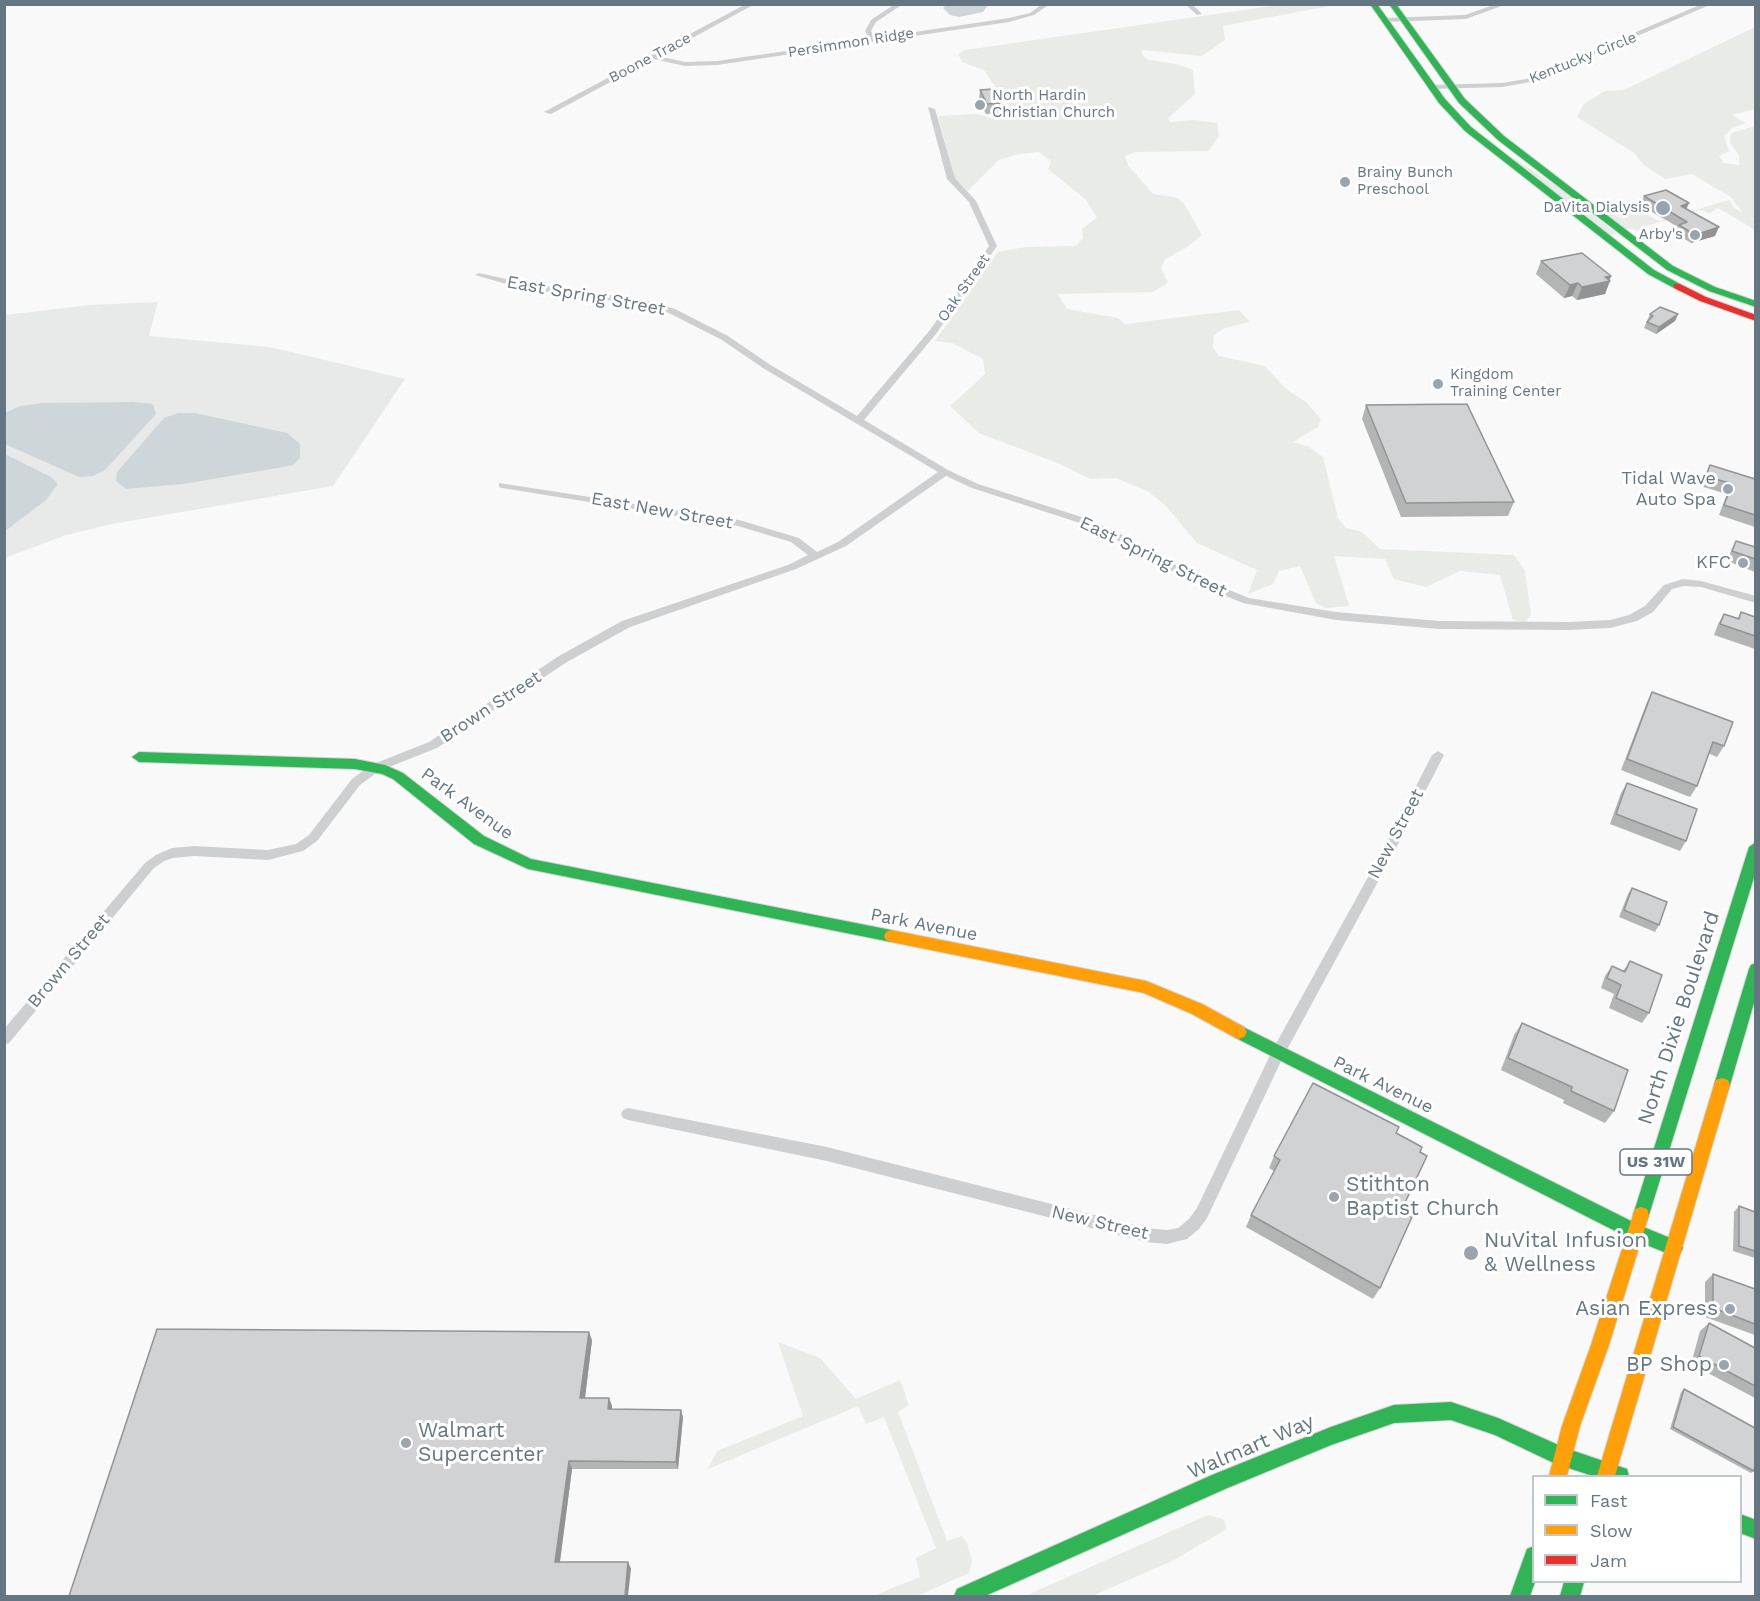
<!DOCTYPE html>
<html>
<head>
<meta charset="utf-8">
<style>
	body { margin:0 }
	#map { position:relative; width:1760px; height:1601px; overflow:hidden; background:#f9f9f9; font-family:"Work Sans",sans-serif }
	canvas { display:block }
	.frame { position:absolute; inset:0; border:6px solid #657683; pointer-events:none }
	.legend { position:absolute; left:1532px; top:1475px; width:210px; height:108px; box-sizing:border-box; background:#fff; border:2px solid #c1c8cd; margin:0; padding:8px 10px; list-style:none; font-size:18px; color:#657683 }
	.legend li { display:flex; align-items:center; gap:12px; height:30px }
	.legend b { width:30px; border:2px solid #c1c8cd }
</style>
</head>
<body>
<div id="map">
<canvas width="1760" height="1601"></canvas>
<div class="frame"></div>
<ul class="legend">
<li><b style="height:8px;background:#30b455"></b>Fast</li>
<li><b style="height:8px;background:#ff9f0a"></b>Slow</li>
<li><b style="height:8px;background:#e5322d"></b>Jam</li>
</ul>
</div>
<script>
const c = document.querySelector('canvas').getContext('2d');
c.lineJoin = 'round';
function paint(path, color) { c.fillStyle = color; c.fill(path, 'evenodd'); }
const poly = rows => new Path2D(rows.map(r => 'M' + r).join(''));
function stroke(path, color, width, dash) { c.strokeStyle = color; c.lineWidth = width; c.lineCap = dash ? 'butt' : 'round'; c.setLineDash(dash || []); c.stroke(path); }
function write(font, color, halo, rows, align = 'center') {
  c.font = font + ' "Work Sans",sans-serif'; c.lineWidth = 6; c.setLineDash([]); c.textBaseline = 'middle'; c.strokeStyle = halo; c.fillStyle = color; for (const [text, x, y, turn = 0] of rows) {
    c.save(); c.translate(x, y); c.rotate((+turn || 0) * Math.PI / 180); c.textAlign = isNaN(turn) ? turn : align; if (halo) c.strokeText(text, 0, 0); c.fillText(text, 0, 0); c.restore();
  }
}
const built = poly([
	[158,302,149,336,270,347,405,379,333,486,112,524,66,535,5,558,5,315,90,305]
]);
const green = poly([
	[1279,5,1335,5,1223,26,1225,40,1202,56,1142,50,1142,55,1149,60,1176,64,1193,70,1195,94,1168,118,1170,122,1194,120,1217,123,1219,136,1208,151,1135,152,1125,156,1128,165,1153,194,1178,198,1185,205,1202,235,1186,248,1165,259,1161,268,1168,283,1153,292,1058,294,1067,309,1118,318,1125,324,1239,310,1250,322,1225,328,1214,335,1213,347,1219,356,1265,366,1286,389,1306,402,1321,419,1318,427,1293,442,1309,447,1323,457,1338,518,1346,528,1362,532,1380,549,1514,555,1525,571,1531,614,1526,622,1513,620,1500,575,1460,571,1426,587,1394,579,1385,559,1334,556,1349,606,1326,608,1316,603,1300,566,1279,571,1273,584,1248,594,1257,570,1197,543,1165,505,1149,492,1116,478,1090,479,1060,464,979,433,950,406,985,374,983,359,952,343,935,341,998,252,1026,247,1076,246,1083,238,1082,229,1097,217,1085,199,1048,169,1051,161,1039,152,1018,154,999,160,968,191,955,178,938,116,978,114,993,119,1010,109,984,70,962,62,958,54,965,50],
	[1755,27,1755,109,1732,115,1746,123,1732,128,1724,136,1729,151,1719,156,1724,163,1739,165,1739,155,1730,143,1731,133,1755,126,1755,220,1747,216,1755,221,1755,230,1718,208,1710,213,1699,210,1640,228,1648,231,1644,232,1621,227,1597,208,1603,206,1634,229,1606,206,1632,207,1659,221,1729,200,1734,208,1743,213,1731,197,1692,174,1665,179,1644,165,1634,153,1577,117,1584,104,1605,91,1624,90],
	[1515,159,1562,190,1617,234,1606,235,1511,160],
	[778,1342,820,1358,856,1399,900,1380,909,1405,898,1412,947,1541,962,1536,967,1543,972,1562,969,1573,917,1596,873,1596,920,1577,916,1558,936,1548,884,1417,866,1424,858,1406,708,1469,717,1451,803,1416],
	[1208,1515,1223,1519,1227,1529,1174,1560,1092,1596,1025,1596]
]);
const water = poly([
	[946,5,946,4,988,5,983,12,959,17,950,15,943,8],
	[133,402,153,404,156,414,105,470,93,476,79,477,5,444,5,413,20,406,42,403],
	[178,413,195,413,287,433,300,444,300,458,293,465,278,468,183,484,126,489,116,481,117,472,164,418],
	[5,454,51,477,58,484,46,500,5,531]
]);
const street = poly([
	[746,4,755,4,659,56,685,62,717,61,869,39,865,31,871,20,895,4,903,4,876,22,871,31,875,38,1009,18,1030,13,1042,4,1050,4,1034,15,1009,22,717,65,685,66,653,59,551,114,544,112,746,4],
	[1185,4,1192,4,1202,14,1197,15,1185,4],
	[1496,4,1507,4,1466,19,1384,22,1381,20,1384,18,1465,15,1496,4],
	[1702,4,1712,4,1530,82,1502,87,1431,89,1428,87,1431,85,1502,83,1526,79,1702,4],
	[928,107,935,109,955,178,976,201,997,246,936,334,864,420,948,470,978,484,1091,520,1131,539,1197,577,1249,598,1336,612,1439,621,1568,622,1610,620,1629,615,1645,606,1664,585,1683,579,1701,581,1756,596,1756,603,1701,587,1684,586,1672,589,1653,612,1637,621,1610,628,1568,630,1439,629,1336,620,1243,603,1189,581,1123,543,1083,524,972,488,946,476,846,546,796,569,630,627,567,662,437,748,379,771,360,785,317,841,303,851,268,860,194,856,173,858,164,861,153,869,9,1043,4,1045,4,1029,145,863,156,855,172,848,194,846,268,850,296,844,309,835,352,779,371,765,429,742,559,656,622,621,788,565,808,555,791,542,738,526,502,488,499,487,499,483,739,520,799,538,817,552,838,542,938,472,763,368,722,340,669,313,644,305,524,289,475,275,479,273,524,283,645,300,675,309,728,336,769,364,857,416,930,330,989,246,969,202,947,179,928,107],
	[1438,751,1444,755,1394,852,1283,1057,1207,1218,1199,1229,1187,1239,1167,1244,1146,1242,827,1161,628,1120,623,1118,621,1114,623,1110,628,1108,827,1147,1146,1228,1167,1230,1178,1228,1189,1219,1197,1208,1273,1049,1383,850,1432,755,1438,751]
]);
const fast = poly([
	[1370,4,1377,4,1445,99,1471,127,1654,270,1680,284,1680,288,1674,288,1648,274,1465,131,1439,103,1370,4],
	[1389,4,1396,4,1465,99,1504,136,1673,266,1715,287,1756,301,1756,307,1709,291,1667,270,1498,140,1459,103,1389,4],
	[139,752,355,759,385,765,403,773,484,836,531,859,891,930,896,932,898,936,896,940,891,942,528,869,474,844,393,779,382,774,355,769,139,762,132,757,139,752],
	[1756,842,1756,871,1649,1215,1647,1221,1641,1223,1635,1221,1633,1215,1749,847,1756,842],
	[1756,963,1756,996,1730,1085,1728,1090,1722,1092,1716,1090,1714,1085,1749,969,1751,965,1756,963],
	[1239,1025,1641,1226,1680,1242,1683,1248,1680,1254,1674,1256,1629,1238,1234,1037,1231,1032,1234,1027,1239,1025],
	[1451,1402,1498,1418,1565,1448,1627,1469,1629,1476,1593,1476,1556,1464,1495,1435,1451,1420,1394,1423,1331,1445,1225,1489,985,1596,954,1596,957,1589,1212,1475,1331,1427,1394,1405,1451,1402],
	[1740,1514,1756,1520,1756,1539,1740,1533,1740,1514],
	[1534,1546,1535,1582,1530,1596,1510,1596,1527,1549,1534,1546],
	[1564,1582,1584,1582,1580,1596,1560,1596,1564,1582]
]);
const slow = poly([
	[891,930,1146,981,1202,1004,1244,1027,1247,1032,1244,1037,1239,1039,1234,1037,1192,1014,1144,993,891,942,886,940,884,936,886,932,891,930],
	[1722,1078,1728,1080,1730,1085,1615,1476,1597,1476,1714,1085,1716,1080,1722,1078],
	[1641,1207,1647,1209,1649,1215,1609,1345,1580,1426,1567,1476,1549,1476,1562,1426,1591,1345,1633,1215,1635,1209,1641,1207]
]);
const jam = poly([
	[1674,284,1680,284,1706,297,1756,315,1756,321,1700,301,1674,288,1674,284]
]);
const wall = poly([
	[980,90,1000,103,1000,113,986,114,979,100],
	[1644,196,1687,209,1715,236,1691,243,1675,233,1678,227,1640,205],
	[1541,261,1611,276,1605,294,1577,300,1572,296,1564,298,1536,274],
	[1650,314,1678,314,1675,321,1656,334,1644,328],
	[1366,405,1514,502,1508,516,1401,517,1362,419],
	[1710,465,1755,479,1755,527,1719,515,1727,494,1700,486],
	[1736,541,1755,547,1755,572,1727,561,1731,551],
	[1741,612,1755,617,1755,649,1714,635,1718,624,1724,614,1738,618],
	[1652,692,1724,746,1717,757,1708,753,1697,786,1690,797,1621,770,1647,702],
	[1627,783,1686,841,1680,851,1610,824,1621,793],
	[1632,888,1659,925,1655,932,1619,917,1628,894],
	[1630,961,1649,1013,1642,1023,1609,1008,1614,994,1601,988,1605,976,1612,966,1623,971],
	[1522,1023,1614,1111,1605,1123,1563,1103,1564,1100,1501,1070,1514,1035],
	[1396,1133,1420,1152,1401,1211,1380,1288,1373,1299,1246,1227,1251,1215,1274,1171,1269,1168,1274,1156],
	[1739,1206,1755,1212,1755,1258,1733,1251,1734,1212],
	[1713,1274,1755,1289,1755,1335,1705,1317,1705,1282],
	[1709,1323,1755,1348,1755,1398,1691,1364,1700,1331],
	[592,1340,585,1398,609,1398,612,1406,612,1409,683,1417,678,1469,572,1469,560,1562,628,1562,631,1569,69,1596],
	[1684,1389,1754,1471,1751,1473,1670,1429,1681,1392]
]);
const shadedWall = poly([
	[1689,203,1685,212,1681,206],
	[1719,227,1715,236,1691,243,1695,235],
	[1611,276,1609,281,1610,281,1605,294,1577,300,1582,287,1605,277],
	[1578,283,1572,296,1564,298,1570,285],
	[1678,314,1675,321,1656,334,1659,327],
	[589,1332,592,1340,584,1406,580,1398],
	[609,1398,612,1406,611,1417,608,1409],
	[681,1410,683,1417,678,1469,676,1462],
	[569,1461,572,1469,559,1568,555,1562],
	[628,1562,631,1569,628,1596,625,1596]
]);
const building = poly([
	[993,89,1000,103,987,104,980,90,993,89],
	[1666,190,1689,203,1681,206,1719,227,1695,235,1679,225,1687,222,1644,196,1666,190],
	[1582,253,1611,276,1605,277,1610,281,1582,287,1578,283,1570,285,1541,261,1582,253],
	[1660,307,1678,314,1659,327,1647,322,1653,316,1650,314,1660,307],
	[1467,404,1514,502,1406,503,1366,405,1467,404],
	[1710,465,1755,479,1755,515,1724,505,1732,484,1706,476,1710,465],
	[1736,541,1755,547,1755,559,1732,551,1736,541],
	[1741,612,1755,617,1755,636,1720,624,1724,614,1739,619,1741,612],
	[1652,692,1733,722,1724,746,1713,742,1697,786,1627,759,1652,692],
	[1627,783,1697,809,1686,841,1616,814,1627,783],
	[1632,888,1667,902,1659,925,1624,910,1632,888],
	[1630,961,1662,975,1649,1013,1616,998,1621,985,1607,978,1612,966,1625,972,1630,961],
	[1522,1023,1628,1070,1614,1111,1571,1091,1572,1087,1508,1058,1522,1023],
	[1313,1083,1399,1127,1396,1133,1422,1147,1420,1152,1427,1156,1401,1211,1412,1217,1380,1288,1251,1215,1280,1160,1274,1156,1313,1083],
	[1739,1206,1755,1212,1755,1251,1739,1246,1739,1206],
	[1713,1274,1755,1289,1755,1324,1713,1308,1713,1274],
	[1709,1323,1755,1348,1755,1386,1699,1356,1709,1323],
	[157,1329,589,1332,580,1398,609,1398,608,1409,681,1410,676,1462,569,1461,555,1562,628,1562,625,1596,69,1596,157,1329],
	[1684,1389,1755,1428,1755,1464,1754,1471,1673,1427,1684,1389]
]);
const markers = [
	[980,105,6,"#99a4ac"],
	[1345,182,6,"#99a4ac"],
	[1663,208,8,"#99a4ac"],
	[1695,235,6,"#99a4ac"],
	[1438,384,6,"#99a4ac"],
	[1728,489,6,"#99a4ac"],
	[1743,563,6,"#99a4ac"],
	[1334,1197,6,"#99a4ac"],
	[1471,1253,8,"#99a4ac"],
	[1730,1309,6,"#99a4ac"],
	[1724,1365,6,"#99a4ac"],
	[406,1443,6,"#99a4ac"]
];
const farStreetnames = [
	["Persimmon Ridge",851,43,-9],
	["Boone Trace",650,58,-28],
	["Kentucky Circle",1583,58,-22],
	["Oak Street",964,288,-55]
];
const farPoinames = [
	["North Hardin",992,96],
	["Christian Church",992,113],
	["Brainy Bunch",1357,173],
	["Preschool",1357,190],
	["DaVita Dialysis",1650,208,"right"],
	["Arby's",1683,235,"right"],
	["Kingdom",1450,375],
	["Training Center",1450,392]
];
const shields = [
	[1656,1162,72]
];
const shieldNames = [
	["US 31W",1656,1162]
];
const streetNames = [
	["East Spring Street",586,296,10],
	["East New Street",662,511,10],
	["East Spring Street",1153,557,26],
	["Brown Street",491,707,-33],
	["Park Avenue",467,804,36],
	["New Street",1396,834,-62],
	["Park Avenue",924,925,11],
	["Brown Street",69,961,-50],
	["Park Avenue",1383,1085,26],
	["New Street",1100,1223,13]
];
const poiNames = [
	["Tidal Wave",1716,479],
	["Auto Spa",1716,500],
	["KFC",1731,563]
];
const nearStreetnames = [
	["North Dixie Boulevard",1679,1018,-72],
	["Walmart Way",1251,1447,-23]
];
const nearPoinames = [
	["Stithton",1346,1185],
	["Baptist Church",1346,1209],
	["NuVital Infusion",1484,1241],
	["& Wellness",1484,1265],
	["Asian Express",1718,1309,"right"],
	["BP Shop",1712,1365,"right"],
	["Walmart",418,1431],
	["Supercenter",418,1455]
];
paint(built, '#e8e9e9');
paint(green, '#e8ebe6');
paint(water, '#ced6d9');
stroke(fast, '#d5d6d7', 2);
stroke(slow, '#d5d6d7', 2);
stroke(jam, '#d5d6d7', 2);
paint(street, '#cecfd0');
paint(fast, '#30b455');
paint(slow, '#ff9f0a');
paint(jam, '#e5322d');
paint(wall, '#b3b5b5');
paint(shadedWall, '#929394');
paint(building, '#d0d2d3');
stroke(building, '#929394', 1.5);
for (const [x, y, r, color] of markers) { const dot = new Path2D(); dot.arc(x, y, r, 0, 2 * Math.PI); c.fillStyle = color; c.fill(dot); stroke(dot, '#fff', 2); }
write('15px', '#657683', '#fff', farStreetnames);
write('15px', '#657683', '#fff', farPoinames, 'left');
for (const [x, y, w] of shields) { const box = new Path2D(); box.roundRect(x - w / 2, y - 13, w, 26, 4.5); c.fillStyle = '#fff'; c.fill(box); stroke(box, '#657683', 1.5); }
write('bold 16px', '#657683', null, shieldNames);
write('18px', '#657683', '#fff', streetNames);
write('18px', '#657683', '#fff', poiNames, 'right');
write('21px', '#657683', '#fff', nearStreetnames);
write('21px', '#657683', '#fff', nearPoinames, 'left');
</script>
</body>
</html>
